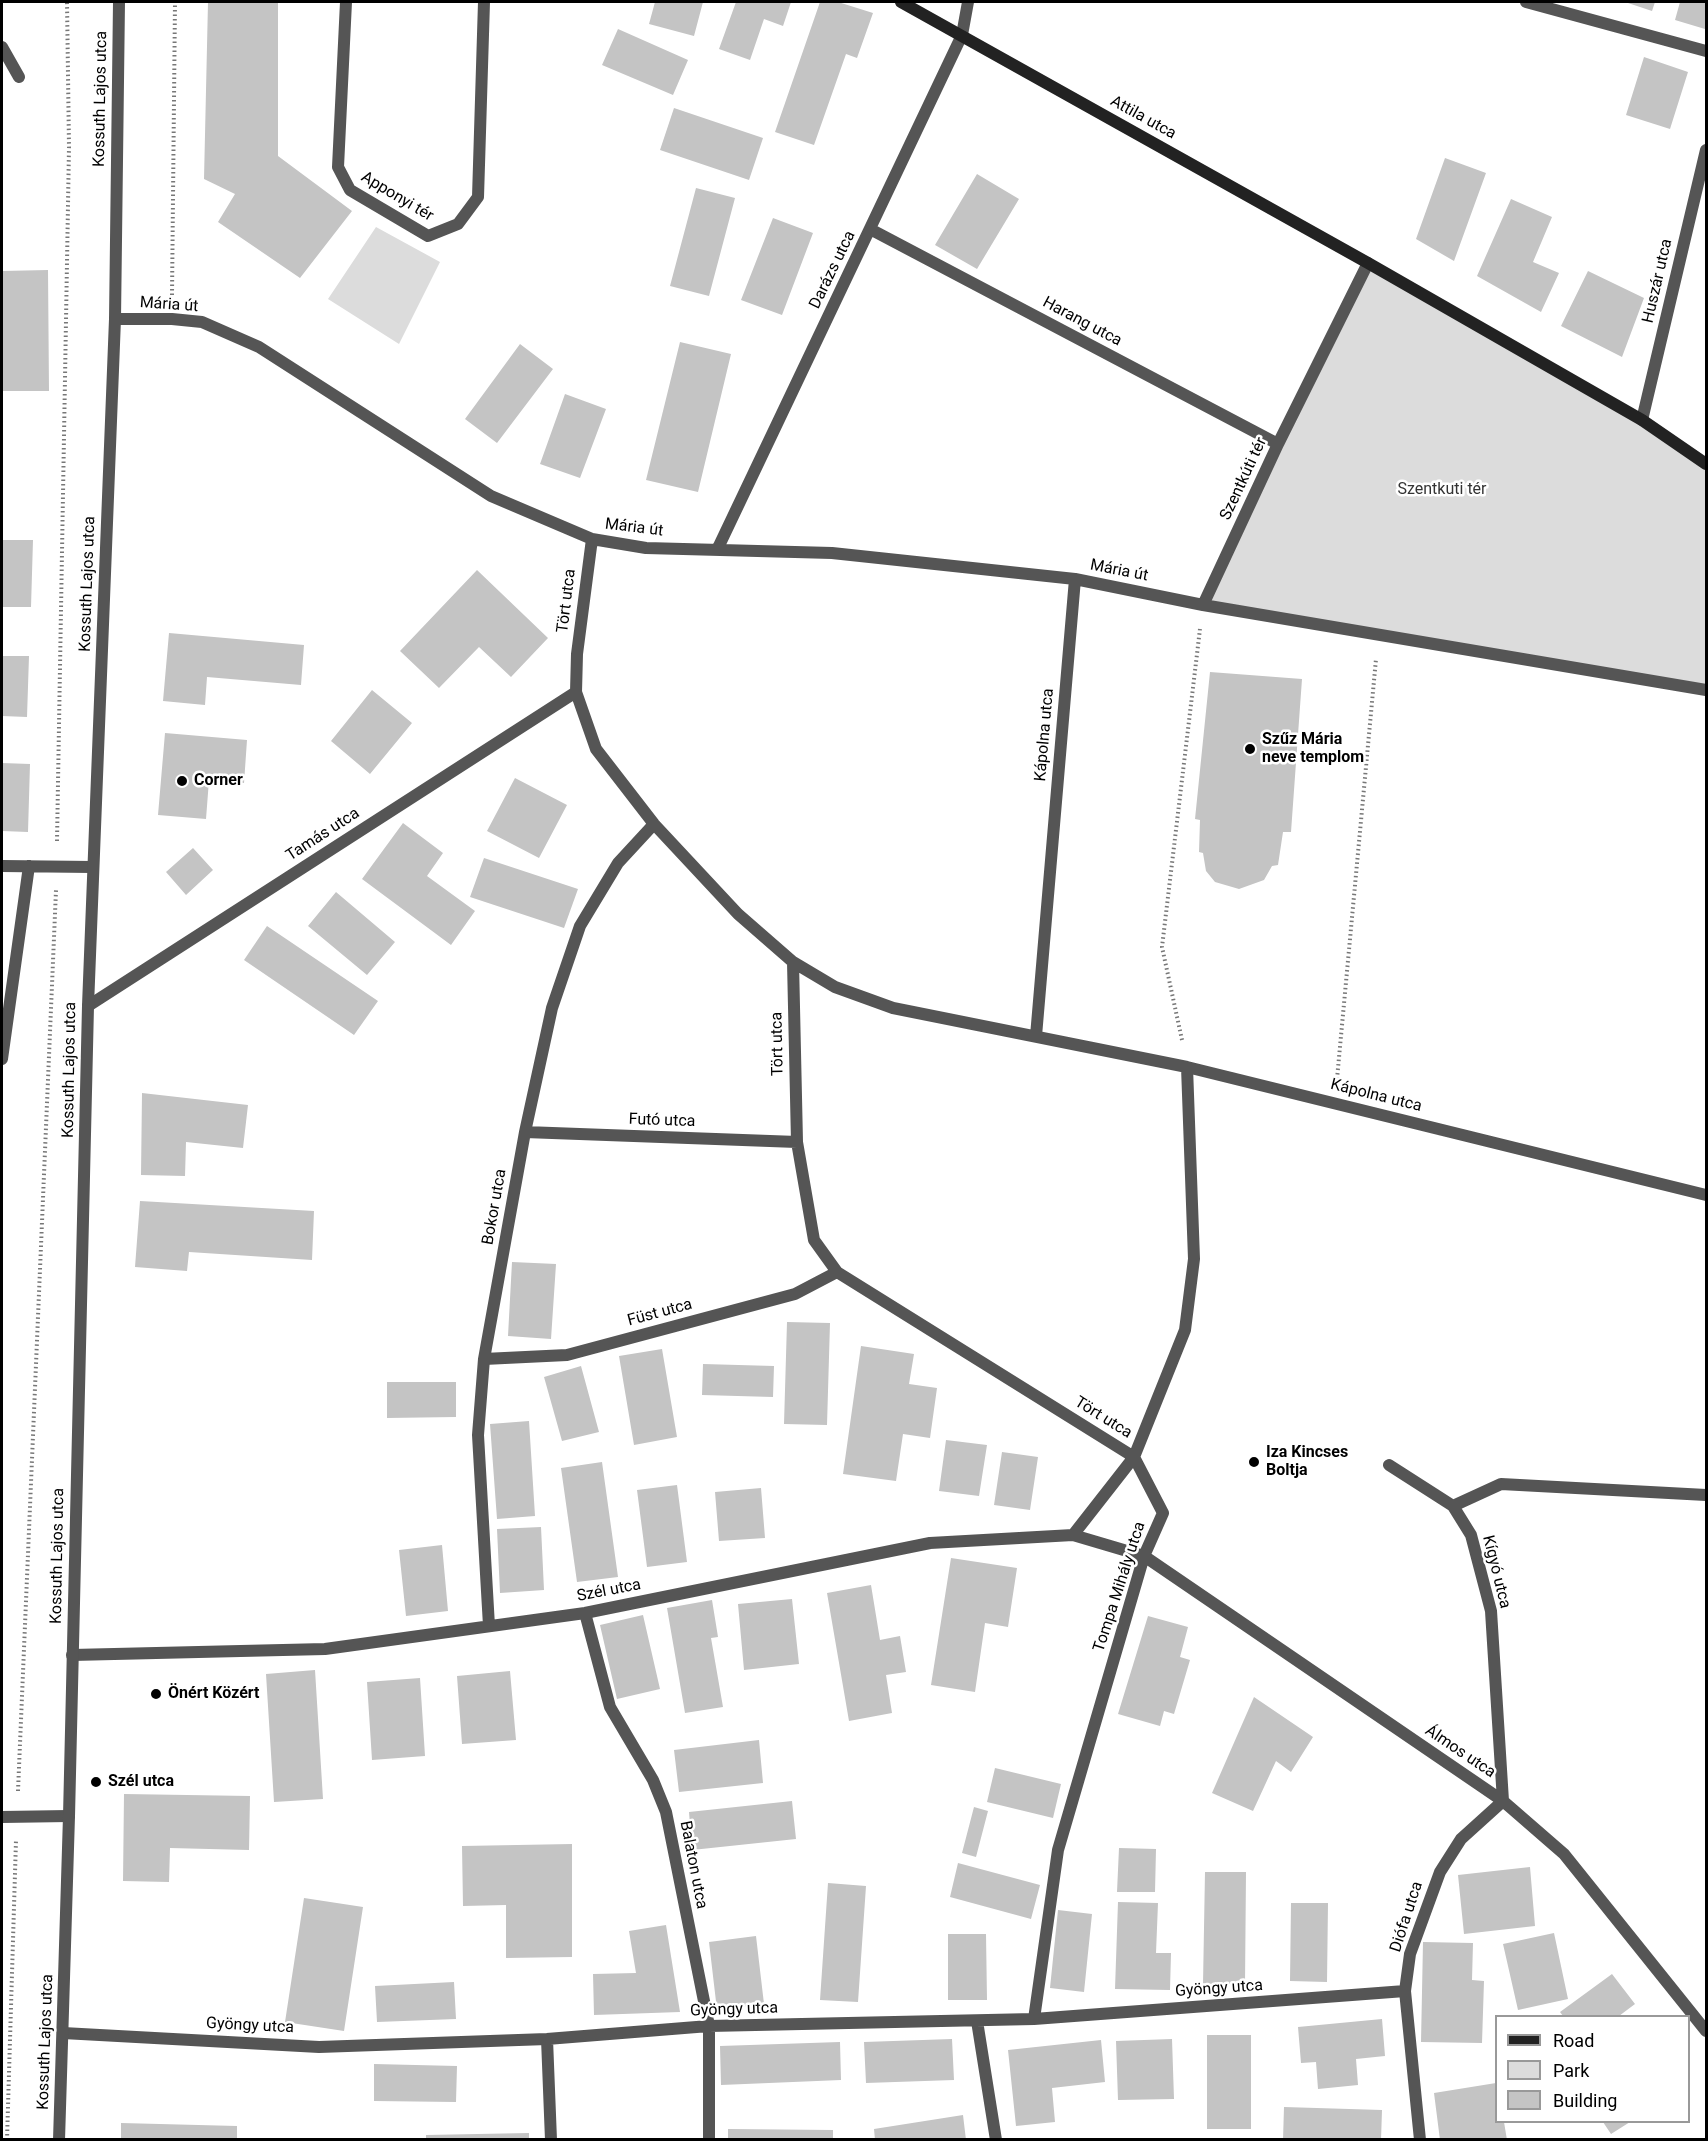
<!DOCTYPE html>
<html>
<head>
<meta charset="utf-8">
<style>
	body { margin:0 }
	#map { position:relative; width:1708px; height:2141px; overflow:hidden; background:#fff; font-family:Roboto,sans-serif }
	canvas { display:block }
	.frame { position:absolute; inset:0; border:3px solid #000; pointer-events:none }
	.legend { position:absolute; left:1495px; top:2015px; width:195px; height:108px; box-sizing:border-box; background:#fff; border:2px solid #999; margin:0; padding:8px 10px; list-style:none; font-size:18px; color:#000 }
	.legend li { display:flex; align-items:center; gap:12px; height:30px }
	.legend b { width:30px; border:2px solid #999 }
</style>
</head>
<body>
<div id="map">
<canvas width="1708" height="2141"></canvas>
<div class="frame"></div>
<ul class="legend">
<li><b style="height:8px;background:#222"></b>Road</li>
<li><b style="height:16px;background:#dcdcdc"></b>Park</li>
<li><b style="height:16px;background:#c4c4c4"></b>Building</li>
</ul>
</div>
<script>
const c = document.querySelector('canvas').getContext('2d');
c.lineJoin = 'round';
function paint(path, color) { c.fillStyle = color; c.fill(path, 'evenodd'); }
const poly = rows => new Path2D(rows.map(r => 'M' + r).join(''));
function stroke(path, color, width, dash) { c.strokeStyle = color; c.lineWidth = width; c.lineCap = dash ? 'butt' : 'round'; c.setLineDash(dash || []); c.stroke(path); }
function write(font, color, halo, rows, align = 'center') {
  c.font = font + ' Roboto,sans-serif'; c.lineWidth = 5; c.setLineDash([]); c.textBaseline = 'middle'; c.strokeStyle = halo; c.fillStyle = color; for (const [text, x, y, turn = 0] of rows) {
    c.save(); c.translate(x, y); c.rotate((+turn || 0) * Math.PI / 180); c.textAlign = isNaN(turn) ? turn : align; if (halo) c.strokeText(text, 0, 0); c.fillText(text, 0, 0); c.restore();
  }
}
const green = poly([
	[376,227,440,262,399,344,328,299],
	[1368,263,1706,464,1706,690,1203,605]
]);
const building = poly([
	[208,2,278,2,278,156,352,211,300,278,218,222,235,194,204,179],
	[655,2,703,2,694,36,649,24],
	[736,2,791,2,783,26,764,19,750,60,719,49],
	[820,2,838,2,873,13,857,58,846,54,814,145,775,132],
	[1625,2,1655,2,1652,11],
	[1680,2,1706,2,1705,29,1675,20],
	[618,29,688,60,673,95,602,65],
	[1644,57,1688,72,1670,129,1626,115],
	[674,108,763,138,749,180,660,150],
	[1445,158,1486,173,1454,261,1416,239],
	[977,174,1019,199,977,269,935,245],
	[696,188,735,198,709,296,670,286],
	[1511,199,1552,217,1533,262,1559,273,1541,312,1477,276],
	[773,218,813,233,782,315,741,300],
	[48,270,49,391,2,391,2,271],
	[1588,271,1644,298,1622,357,1561,326],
	[680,342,731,354,698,492,646,480],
	[520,344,553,369,497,443,465,419],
	[565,394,606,409,580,478,540,464],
	[2,540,33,540,31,607,2,607],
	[477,570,548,638,511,677,479,647,439,688,400,651],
	[169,633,304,645,301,685,207,677,205,705,163,701],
	[2,656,29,656,27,717,2,716],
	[1210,672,1302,679,1291,832,1283,832,1278,865,1272,866,1264,880,1239,889,1215,882,1206,871,1203,853,1199,852,1200,820,1195,819],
	[372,690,412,723,370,774,331,741],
	[165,733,247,740,244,783,209,780,206,819,158,815],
	[2,763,30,764,28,832,2,831],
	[515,778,567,805,539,858,487,831],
	[403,823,443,853,427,876,475,911,451,945,362,879],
	[193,848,213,870,186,895,166,872],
	[484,858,578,889,564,928,470,897],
	[336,892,395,942,367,975,308,926],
	[267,926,378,1001,354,1035,244,960],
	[142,1093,248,1105,243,1148,186,1142,185,1176,141,1175],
	[140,1201,314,1211,312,1260,189,1252,187,1271,135,1267],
	[512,1262,556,1264,551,1339,508,1336],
	[787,1322,830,1323,827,1425,784,1424],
	[861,1346,914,1354,909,1384,937,1388,930,1438,903,1434,896,1481,843,1474],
	[662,1349,677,1437,634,1445,619,1356],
	[703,1364,774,1366,773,1397,702,1395],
	[581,1366,599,1432,562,1441,544,1377],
	[387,1382,456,1382,456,1417,387,1418],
	[529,1421,535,1516,497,1519,490,1424],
	[946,1440,987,1445,979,1496,939,1491],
	[1002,1452,1038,1457,1030,1510,994,1505],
	[602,1462,618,1577,577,1582,561,1468],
	[677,1485,687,1562,647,1567,637,1490],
	[761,1488,765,1538,719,1541,715,1492],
	[541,1527,544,1590,500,1593,497,1529],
	[442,1545,448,1611,406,1616,399,1550],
	[951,1558,1017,1568,1008,1627,985,1623,975,1692,931,1685],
	[871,1585,880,1640,900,1636,906,1672,886,1675,892,1713,849,1721,827,1593],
	[792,1599,799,1664,744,1670,738,1604],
	[712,1600,718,1637,711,1638,723,1707,685,1713,667,1608],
	[643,1615,660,1689,617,1699,600,1625],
	[1148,1616,1188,1627,1180,1657,1190,1660,1174,1714,1164,1711,1160,1726,1118,1714],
	[315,1670,323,1799,274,1802,266,1674],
	[510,1671,516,1740,462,1744,457,1676],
	[420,1678,425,1756,372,1760,367,1682],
	[1254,1697,1313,1737,1291,1772,1276,1761,1253,1811,1212,1793],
	[759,1740,763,1783,679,1792,674,1750],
	[995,1768,1061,1784,1053,1818,987,1802],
	[124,1794,250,1796,249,1850,170,1848,169,1882,123,1881],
	[792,1801,796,1839,692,1850,689,1812],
	[974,1807,988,1811,976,1857,962,1853],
	[572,1844,572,1957,506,1958,506,1905,463,1906,462,1846],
	[1119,1848,1156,1849,1155,1892,1117,1892],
	[958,1863,1040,1885,1031,1919,950,1897],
	[1530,1867,1535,1926,1464,1934,1458,1875],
	[1205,1872,1246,1872,1245,1984,1203,1984],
	[828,1883,866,1886,858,2002,820,2000],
	[304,1898,363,1907,344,2031,285,2022],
	[1118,1902,1158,1903,1156,1953,1171,1953,1170,1990,1115,1989],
	[1291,1903,1328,1903,1327,1982,1290,1981],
	[1058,1910,1092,1914,1084,1992,1050,1988],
	[666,1925,680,2012,594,2015,593,1974,636,1973,629,1931],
	[1554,1933,1568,1999,1518,2010,1503,1944],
	[948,1934,986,1934,987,2000,948,2000],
	[756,1936,764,2004,717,2010,709,1942],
	[1423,1942,1473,1943,1472,1980,1484,1981,1482,2043,1421,2042],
	[1612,1974,1635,2004,1619,2016,1563,2016,1560,2012],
	[454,1982,456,2019,377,2022,375,1986],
	[1382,2019,1385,2056,1356,2059,1358,2085,1318,2089,1316,2062,1301,2063,1298,2027],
	[1207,2035,1251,2035,1251,2129,1207,2129],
	[952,2039,954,2080,866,2083,864,2042],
	[1172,2039,1174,2099,1118,2100,1116,2041],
	[1101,2040,1105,2082,1052,2088,1055,2122,1016,2126,1008,2050],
	[840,2042,841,2080,721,2085,720,2046],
	[374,2064,457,2066,456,2102,374,2101],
	[1496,2083,1496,2122,1504,2122,1507,2140,1440,2140,1434,2093],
	[1284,2107,1382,2110,1381,2140,1283,2140],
	[963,2115,966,2140,875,2140,874,2129],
	[1603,2122,1630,2122,1611,2134],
	[121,2123,237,2126,237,2140,121,2140],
	[728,2129,833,2130,833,2140,728,2140],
	[529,2133,529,2140,426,2140,426,2135]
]);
const path = poly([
	[172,295,175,2],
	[57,841,69,147,67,2],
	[1182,1040,1162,947,1200,629],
	[1337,1079,1376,659],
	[18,1791,56,890],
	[7,2140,16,1840]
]);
const minor = poly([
	[346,2,338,167,350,190,428,236,458,224,478,197,484,2],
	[1526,2,1706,51],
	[2,47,19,77],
	[870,229,1278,444],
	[115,319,172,319,202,322,259,347,491,496,592,539,646,548,832,553,1075,579,1203,605,1706,690],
	[1642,420,1706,150],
	[592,539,577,654,576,692,596,749,654,824,738,914,793,962,797,1142,814,1240,837,1272,1134,1457,1073,1535],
	[717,550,962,35,968,2],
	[1203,605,1278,444,1368,263],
	[2,866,92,867],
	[793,962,835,987,893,1008,1187,1067,1706,1195],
	[88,1006,576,692],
	[1036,1036,1075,579],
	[2,1059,29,866],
	[525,1132,797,1142],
	[484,1359,567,1355,795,1294,837,1272],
	[1389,1465,1453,1506],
	[585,1613,610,1707,653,1780,666,1812,709,2026,709,2140],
	[489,1626,478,1435,484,1359,525,1132,552,1008,580,926,618,863,654,824],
	[72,1655,325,1649,585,1613,930,1543,1073,1535,1144,1556,1503,1801,1564,1854,1706,2031],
	[2,1817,69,1816],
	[1034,2019,1058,1850,1144,1556,1163,1513,1134,1457,1185,1330,1194,1259,1187,1067],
	[977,2021,996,2140],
	[63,2033,319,2047,547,2039,709,2026,1034,2019,1405,1991],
	[547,2039,551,2140],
	[1420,2140,1405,1991,1410,1954,1440,1872,1461,1839,1503,1801,1491,1611,1471,1535,1453,1506,1501,1484,1706,1495]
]);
const tertiary = poly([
	[59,2140,69,1816,88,1006,115,319,119,2]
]);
const secondary = poly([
	[901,2,1368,263,1642,420,1706,464]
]);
const markers = [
	[1250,749,6,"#000"],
	[182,781,6,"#000"],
	[1254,1462,6,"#000"],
	[156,1694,6,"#000"],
	[96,1782,6,"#000"]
];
const streetNames = [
	["Kossuth Lajos utca",101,99,-89],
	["Attila utca",1143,118,29],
	["Apponyi tér",397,197,31],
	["Darázs utca",833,270,-64],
	["Huszár utca",1658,281,-77],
	["Mária út",169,305,4],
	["Harang utca",1082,322,28],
	["Szentkúti tér",1244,479,-65],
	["Mária út",634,528,7],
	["Mária út",1119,571,11],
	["Kossuth Lajos utca",88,584,-88],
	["Tört utca",567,601,-83],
	["Kápolna utca",1045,735,-85],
	["Tamás utca",323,835,-33],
	["Tört utca",778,1044,-91],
	["Kossuth Lajos utca",70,1070,-89],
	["Kápolna utca",1376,1096,14],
	["Futó utca",662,1121,2],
	["Bokor utca",495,1207,-80],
	["Füst utca",660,1313,-15],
	["Tört utca",1103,1418,32],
	["Kossuth Lajos utca",58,1556,-89],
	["Kígyó utca",1496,1572,76],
	["Tompa Mihály utca",1120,1587,-72],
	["Szél utca",609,1591,-11],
	["Álmos utca",1460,1752,34],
	["Balaton utca",693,1865,79],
	["Diófa utca",1407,1917,-72],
	["Gyöngy utca",1219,1989,-4],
	["Gyöngy utca",734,2010,-2],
	["Gyöngy utca",250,2026,3],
	["Kossuth Lajos utca",46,2042,-88]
];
const parkNames = [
	["Szentkuti tér",1442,490]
];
const poiNames = [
	["Szűz Mária",1262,740],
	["neve templom",1262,758],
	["Corner",194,781],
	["Iza Kincses",1266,1453],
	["Boltja",1266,1471],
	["Önért Közért",168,1694],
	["Szél utca",108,1782]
];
paint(green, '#dcdcdc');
paint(building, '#c4c4c4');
stroke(path, '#777', 4, [1.5, 3]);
stroke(minor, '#555', 12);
stroke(tertiary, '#555', 12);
stroke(secondary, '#222', 12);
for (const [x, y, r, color] of markers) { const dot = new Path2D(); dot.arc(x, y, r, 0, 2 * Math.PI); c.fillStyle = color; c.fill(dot); stroke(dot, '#fff', 2); }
write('16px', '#000', '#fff', streetNames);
write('16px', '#333', '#fff', parkNames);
write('bold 16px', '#000', '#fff', poiNames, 'left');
</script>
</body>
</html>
